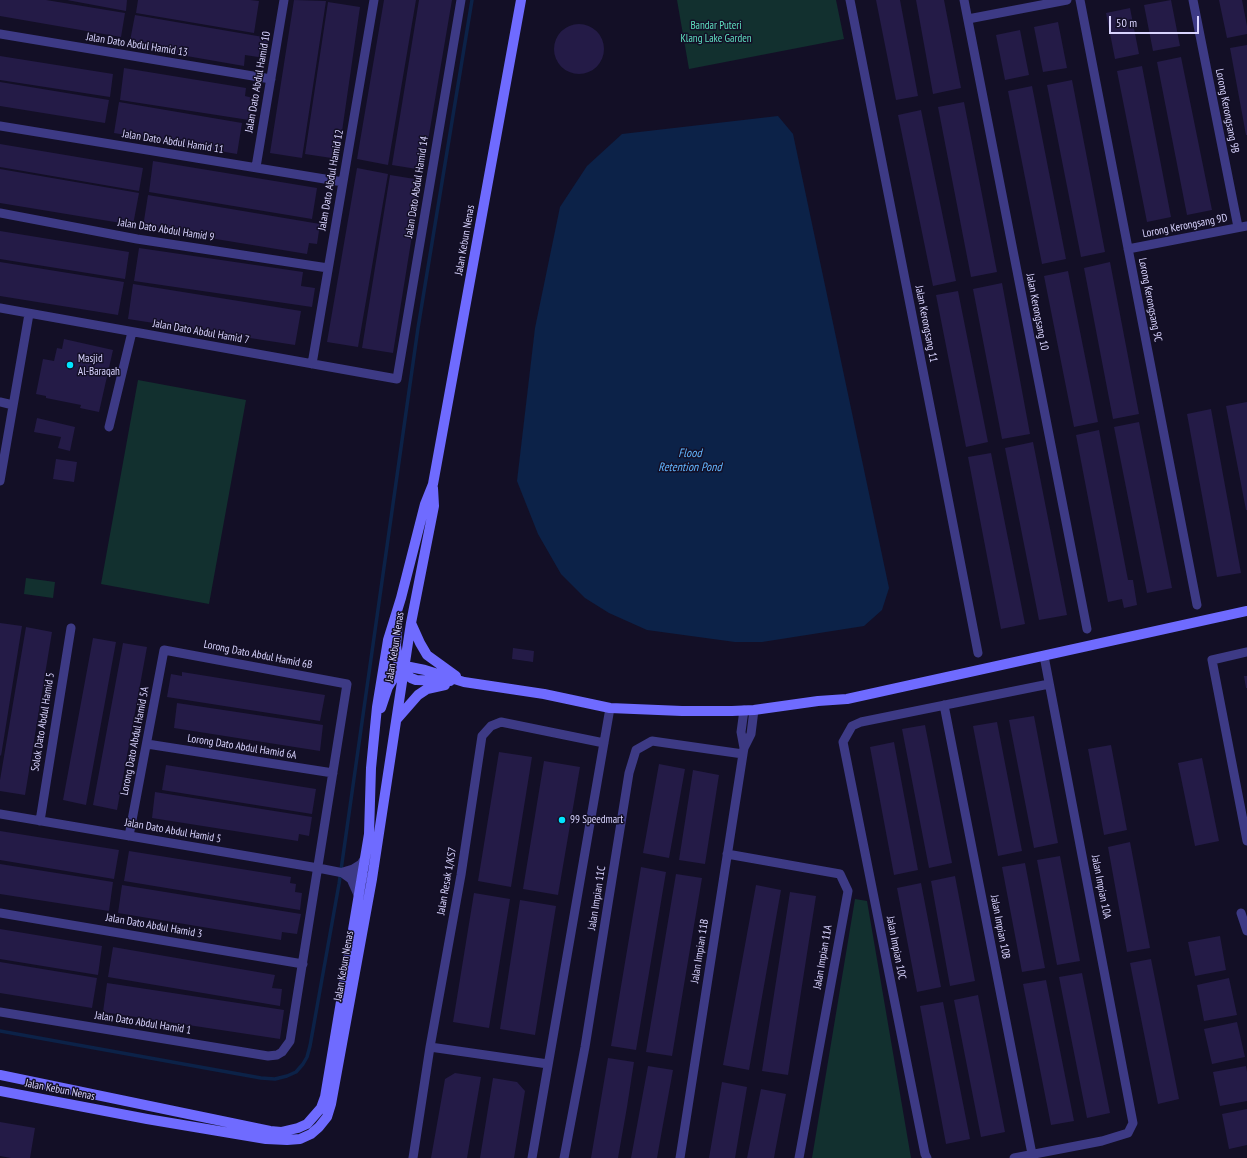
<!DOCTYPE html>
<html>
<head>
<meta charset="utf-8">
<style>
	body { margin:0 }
	#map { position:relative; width:1247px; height:1158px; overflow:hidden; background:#130f26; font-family:"PT Sans Narrow",sans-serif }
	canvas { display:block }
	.scale { position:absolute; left:1109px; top:16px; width:90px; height:18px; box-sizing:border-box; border:2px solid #d9d4ff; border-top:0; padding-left:5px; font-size:12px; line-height:14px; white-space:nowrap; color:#d9d4ff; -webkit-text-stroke:3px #130f26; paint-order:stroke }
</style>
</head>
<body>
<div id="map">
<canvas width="1247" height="1158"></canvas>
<div class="scale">50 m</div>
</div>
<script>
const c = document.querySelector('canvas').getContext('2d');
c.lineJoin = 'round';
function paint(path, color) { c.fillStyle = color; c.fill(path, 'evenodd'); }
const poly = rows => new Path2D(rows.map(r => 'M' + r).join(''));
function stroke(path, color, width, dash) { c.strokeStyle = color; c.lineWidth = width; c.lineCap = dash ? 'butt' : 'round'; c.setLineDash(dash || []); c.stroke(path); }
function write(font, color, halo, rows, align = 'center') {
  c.font = font + ' "PT Sans Narrow",sans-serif'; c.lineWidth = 3; c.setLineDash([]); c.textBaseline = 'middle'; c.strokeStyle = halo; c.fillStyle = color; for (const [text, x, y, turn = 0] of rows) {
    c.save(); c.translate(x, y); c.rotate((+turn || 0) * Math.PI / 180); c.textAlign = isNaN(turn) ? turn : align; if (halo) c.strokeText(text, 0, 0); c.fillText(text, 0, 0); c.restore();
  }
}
const green = poly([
	[677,0,836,0,844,39,689,69],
	[138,380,246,400,209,604,101,584],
	[26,578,55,582,53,598,24,594],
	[855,899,867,901,911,1158,812,1158]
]);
const water = poly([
	[778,116,793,134,889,588,882,610,864,626,762,642,735,642,647,630,609,613,585,598,561,574,538,534,517,481,535,328,560,207,587,166,622,134]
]);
const stream = poly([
	[0,1031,261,1078,275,1079,287,1076,296,1072,303,1064,307,1057,310,1046,339,884,418,328,472,0]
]);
const building = poly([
	[0,0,46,0,125,13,121,37,0,16],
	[67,0,127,0,126,11],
	[138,0,250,0,259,1,254,33,136,13],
	[294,0,326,1,302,158,270,153],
	[384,0,416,0,388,165,357,159],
	[419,0,452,0,423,170,392,165],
	[876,0,900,0,918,96,896,100],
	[916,0,944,0,961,88,933,94],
	[1171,0,1180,46,1153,51,1144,5],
	[1219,0,1242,0,1247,26,1247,34,1227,38],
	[328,2,360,7,338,159,305,154],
	[1130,8,1139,54,1115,59,1106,13],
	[135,15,269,38,265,58,245,55,244,66,129,46],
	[1058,22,1067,68,1043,72,1034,27],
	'554 49a25 25 0 1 1 50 0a25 25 0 1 1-50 0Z',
	[1020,30,1029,75,1005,80,996,35],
	[1247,45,1247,135,1246,135,1230,48],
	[0,56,113,74,110,97,0,80],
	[1181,57,1212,210,1187,215,1157,62],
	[1142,66,1171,217,1147,222,1117,71],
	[124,68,246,88,245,96,253,98,249,120,120,100],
	[1072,80,1105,252,1081,257,1047,85],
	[0,82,109,100,105,123,0,106],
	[1032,86,1066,259,1042,264,1008,91],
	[119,102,242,123,237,154,114,133],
	[964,102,997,272,971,277,938,107],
	[921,110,956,281,933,286,898,115],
	[0,144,143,168,139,191,0,167],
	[153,161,317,188,312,219,149,192],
	[357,168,388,174,358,347,327,342],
	[0,169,139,193,133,225,0,203],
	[390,175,421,180,393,353,362,348],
	[148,195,320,224,317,244,309,243,307,254,143,227],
	[0,231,129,252,125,279,0,259],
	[139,248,303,272,301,286,315,288,312,307,134,281],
	[0,262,124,282,118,315,0,296],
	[1110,262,1139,414,1113,419,1084,268],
	[1068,271,1098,422,1074,427,1044,276],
	[1002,283,1030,434,1002,439,973,289],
	[133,284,301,311,295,345,128,319],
	[958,291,988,442,966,447,936,295],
	[64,339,113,350,99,412,80,408,81,405,46,398,46,396,36,394,43,359,54,361,57,348,62,349],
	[1247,402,1247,510,1246,510,1226,406],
	[1211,409,1241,573,1217,577,1187,414],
	[37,418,75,427,70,451,58,448,61,437,34,432],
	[1139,422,1172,588,1147,593,1114,427],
	[1099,430,1128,580,1133,580,1137,605,1124,608,1122,599,1108,602,1076,435],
	[1033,442,1067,615,1039,620,1005,448],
	[991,453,1025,624,1001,629,968,457],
	[56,459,77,462,74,482,53,479],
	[0,623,22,626,1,756,0,755],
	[26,627,52,632,25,795,0,791,0,780],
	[93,638,116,642,86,805,63,800],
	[123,643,147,647,117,810,93,805],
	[513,648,534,651,533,662,512,659],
	[182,672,325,695,320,721,167,697,171,674,182,676],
	[1244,676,1247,676,1247,688,1246,688],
	[177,703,323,725,320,751,174,728],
	[1034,716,1058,843,1034,848,1009,720],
	[997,722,1022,851,998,856,973,726],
	[925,725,952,863,929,868,902,729],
	[894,742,918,870,894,875,870,747],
	[1111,745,1127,830,1104,835,1088,749],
	[499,752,532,757,511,887,478,881],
	[1202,758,1219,841,1195,846,1178,763],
	[544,761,580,767,558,895,523,889],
	[659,764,685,769,669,858,643,853],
	[166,765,316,789,312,814,162,790],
	[693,770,719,775,705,864,679,860],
	[155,792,312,817,309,836,299,834,298,841,152,818],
	[0,831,119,850,114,879,0,860],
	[1130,842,1150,948,1127,952,1108,847],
	[129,851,291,877,290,883,296,884,295,892,302,893,300,910,124,881],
	[1060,856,1080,961,1057,965,1037,860],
	[1025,863,1045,968,1022,972,1002,867],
	[0,864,113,882,109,911,0,894],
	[641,867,666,872,636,1050,611,1046],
	[676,874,702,878,672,1056,646,1052],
	[955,876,975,981,950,986,931,881],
	[921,883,941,987,917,992,897,888],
	[122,885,301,914,297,934,282,932,281,940,118,913],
	[756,885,781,890,749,1070,723,1065],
	[790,892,816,896,788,1075,762,1071],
	[474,893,510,899,489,1028,453,1022],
	[520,900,556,906,535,1035,500,1029],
	[0,929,102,946,98,975,0,959],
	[1220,936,1226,970,1195,976,1188,942],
	[113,947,275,975,272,988,282,989,280,1006,108,977],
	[1151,959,1179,1099,1158,1104,1130,963],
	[0,962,97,978,92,1008,0,993],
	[1082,973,1110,1113,1087,1118,1059,977],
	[1229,978,1237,1015,1204,1021,1197,985],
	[1046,980,1074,1121,1051,1125,1023,984],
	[107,983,284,1010,280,1039,103,1012],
	[978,995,1005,1132,981,1137,954,1000],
	[943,1002,970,1139,946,1144,920,1006],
	[1237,1022,1245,1057,1212,1064,1204,1029],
	[608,1058,634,1062,627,1107,618,1158,591,1158],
	[648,1066,673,1070,662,1130,657,1158,631,1158],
	[1246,1066,1247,1072,1247,1101,1220,1106,1213,1072],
	[455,1073,481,1077,467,1158,431,1158,445,1079],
	[493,1078,517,1082,525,1091,514,1158,480,1158],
	[722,1082,747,1087,735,1158,709,1158],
	[761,1089,786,1094,775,1152,774,1158,747,1158],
	[1247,1109,1247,1145,1229,1149,1222,1114],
	[0,1122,35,1128,30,1158,11,1158,0,1156]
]);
const street = poly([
	[850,0,940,457,978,653],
	[964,0,1087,629],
	[1080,0,1197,605],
	[1193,0,1238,227],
	[968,19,1067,0],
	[0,34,271,79],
	[0,126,343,182],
	[256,167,284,0],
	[0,213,137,239,328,268],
	[1128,249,1247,226],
	[0,308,397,379,461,0],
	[312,364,374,0],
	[0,402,13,405],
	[109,427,132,332],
	[0,481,29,314],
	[1247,652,1212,660,1247,841],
	[944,705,1032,1154],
	[147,744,333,773],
	[744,748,741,732,744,710],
	[0,814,318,868,369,878],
	[40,821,71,628],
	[727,854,840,874,848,891,799,1158],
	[343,872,353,869,361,864,365,858],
	[344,874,351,879,359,897],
	[0,913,303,964],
	[1241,913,1247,931],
	[0,1012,268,1056,277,1055,282,1052,290,1041,347,684,164,650,129,836],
	[430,1047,548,1064],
	[413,1158,430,1047,461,875,482,736,491,726,501,722,604,743],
	[532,1158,610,708],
	[564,1158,585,1047,629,773,636,750,652,741,743,754],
	[680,1158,743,754,744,748,751,734,754,710],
	[927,1158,925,1154,843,742,852,726,861,722,1049,684],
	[1014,1158,1102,1141,1128,1133,1133,1123,1044,656]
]);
const secondary = poly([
	[398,621,396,645,398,661,403,671,411,678,416,680,450,681],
	[411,623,420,643,427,655,456,676],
	[381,708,388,687,393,679,410,667,425,670,464,682,544,694,610,708,682,711,732,711,754,710,818,701,847,699,1247,611],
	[397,719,418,695,427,689,445,685],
	[0,1075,270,1131,281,1132,298,1128,307,1124,321,1108,325,1097,365,858,369,834,371,768,377,707,388,640,401,598,425,504,433,484,521,0],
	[0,1091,147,1119,266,1139,287,1140,300,1139,311,1134,319,1127,327,1117,331,1104,372,879,411,623,434,506,433,488]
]);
const markers = [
	[70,365,4,"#00e5ff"],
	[562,820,4,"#00e5ff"]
];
const parkNames = [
	["Bandar Puteri",716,26],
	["Klang Lake Garden",716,39]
];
const streetNames = [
	["Jalan Dato Abdul Hamid 13",137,45,9],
	["Jalan Dato Abdul Hamid 10",258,82,-80],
	["Lorong Kerongsang 9B",1227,111,79],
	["Jalan Dato Abdul Hamid 11",173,142,9],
	["Jalan Dato Abdul Hamid 12",331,180,-80],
	["Jalan Dato Abdul Hamid 14",417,187,-81],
	["Lorong Kerongsang 9D",1185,226,-11],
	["Jalan Dato Abdul Hamid 9",166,230,9],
	["Jalan Kebun Nenas",465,240,-80],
	["Lorong Kerongsang 9C",1150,300,79],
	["Jalan Kerongsang 10",1037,312,79],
	["Jalan Kerongsang 11",926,324,79],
	["Jalan Dato Abdul Hamid 7",201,332,10],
	["Jalan Kebun Nenas",395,647,-81],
	["Lorong Dato Abdul Hamid 6B",258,655,11],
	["Solok Dato Abdul Hamid 5",43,722,-81],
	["Lorong Dato Abdul Hamid 5A",135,741,-79],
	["Lorong Dato Abdul Hamid 6A",242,747,9],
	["Jalan Dato Abdul Hamid 5",173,831,10],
	["Jalan Resak 1/KS7",447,881,-80],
	["Jalan Impian 10A",1101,887,79],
	["Jalan Impian 11C",597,898,-81],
	["Jalan Dato Abdul Hamid 3",154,926,10],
	["Jalan Impian 10B",1000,927,79],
	["Jalan Impian 10C",896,948,79],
	["Jalan Impian 11B",700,951,-81],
	["Jalan Impian 11A",823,957,-80],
	["Jalan Kebun Nenas",344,966,-80],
	["Jalan Dato Abdul Hamid 1",143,1023,9],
	["Jalan Kebun Nenas",60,1090,11]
];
const poiNames = [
	["Masjid",78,359],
	["Al-Baraqah",78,372],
	["99 Speedmart",570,820]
];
const waterNames = [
	["Flood",690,454],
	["Retention Pond",690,468]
];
paint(green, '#12302f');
paint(water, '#0c2248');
stroke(stream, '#0c2248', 3.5);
paint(building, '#241b47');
stroke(street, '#3d3a85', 9);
stroke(secondary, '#6f6bff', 10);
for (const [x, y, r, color] of markers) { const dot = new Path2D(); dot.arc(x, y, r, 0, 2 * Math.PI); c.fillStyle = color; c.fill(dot); stroke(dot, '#130f26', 1.5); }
write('11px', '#5fe0c0', '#130f26', parkNames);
write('11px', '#d9d4ff', '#130f26', streetNames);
write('11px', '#d9d4ff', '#130f26', poiNames, 'left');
write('italic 12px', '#62b6ff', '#130f26', waterNames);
</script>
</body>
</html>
